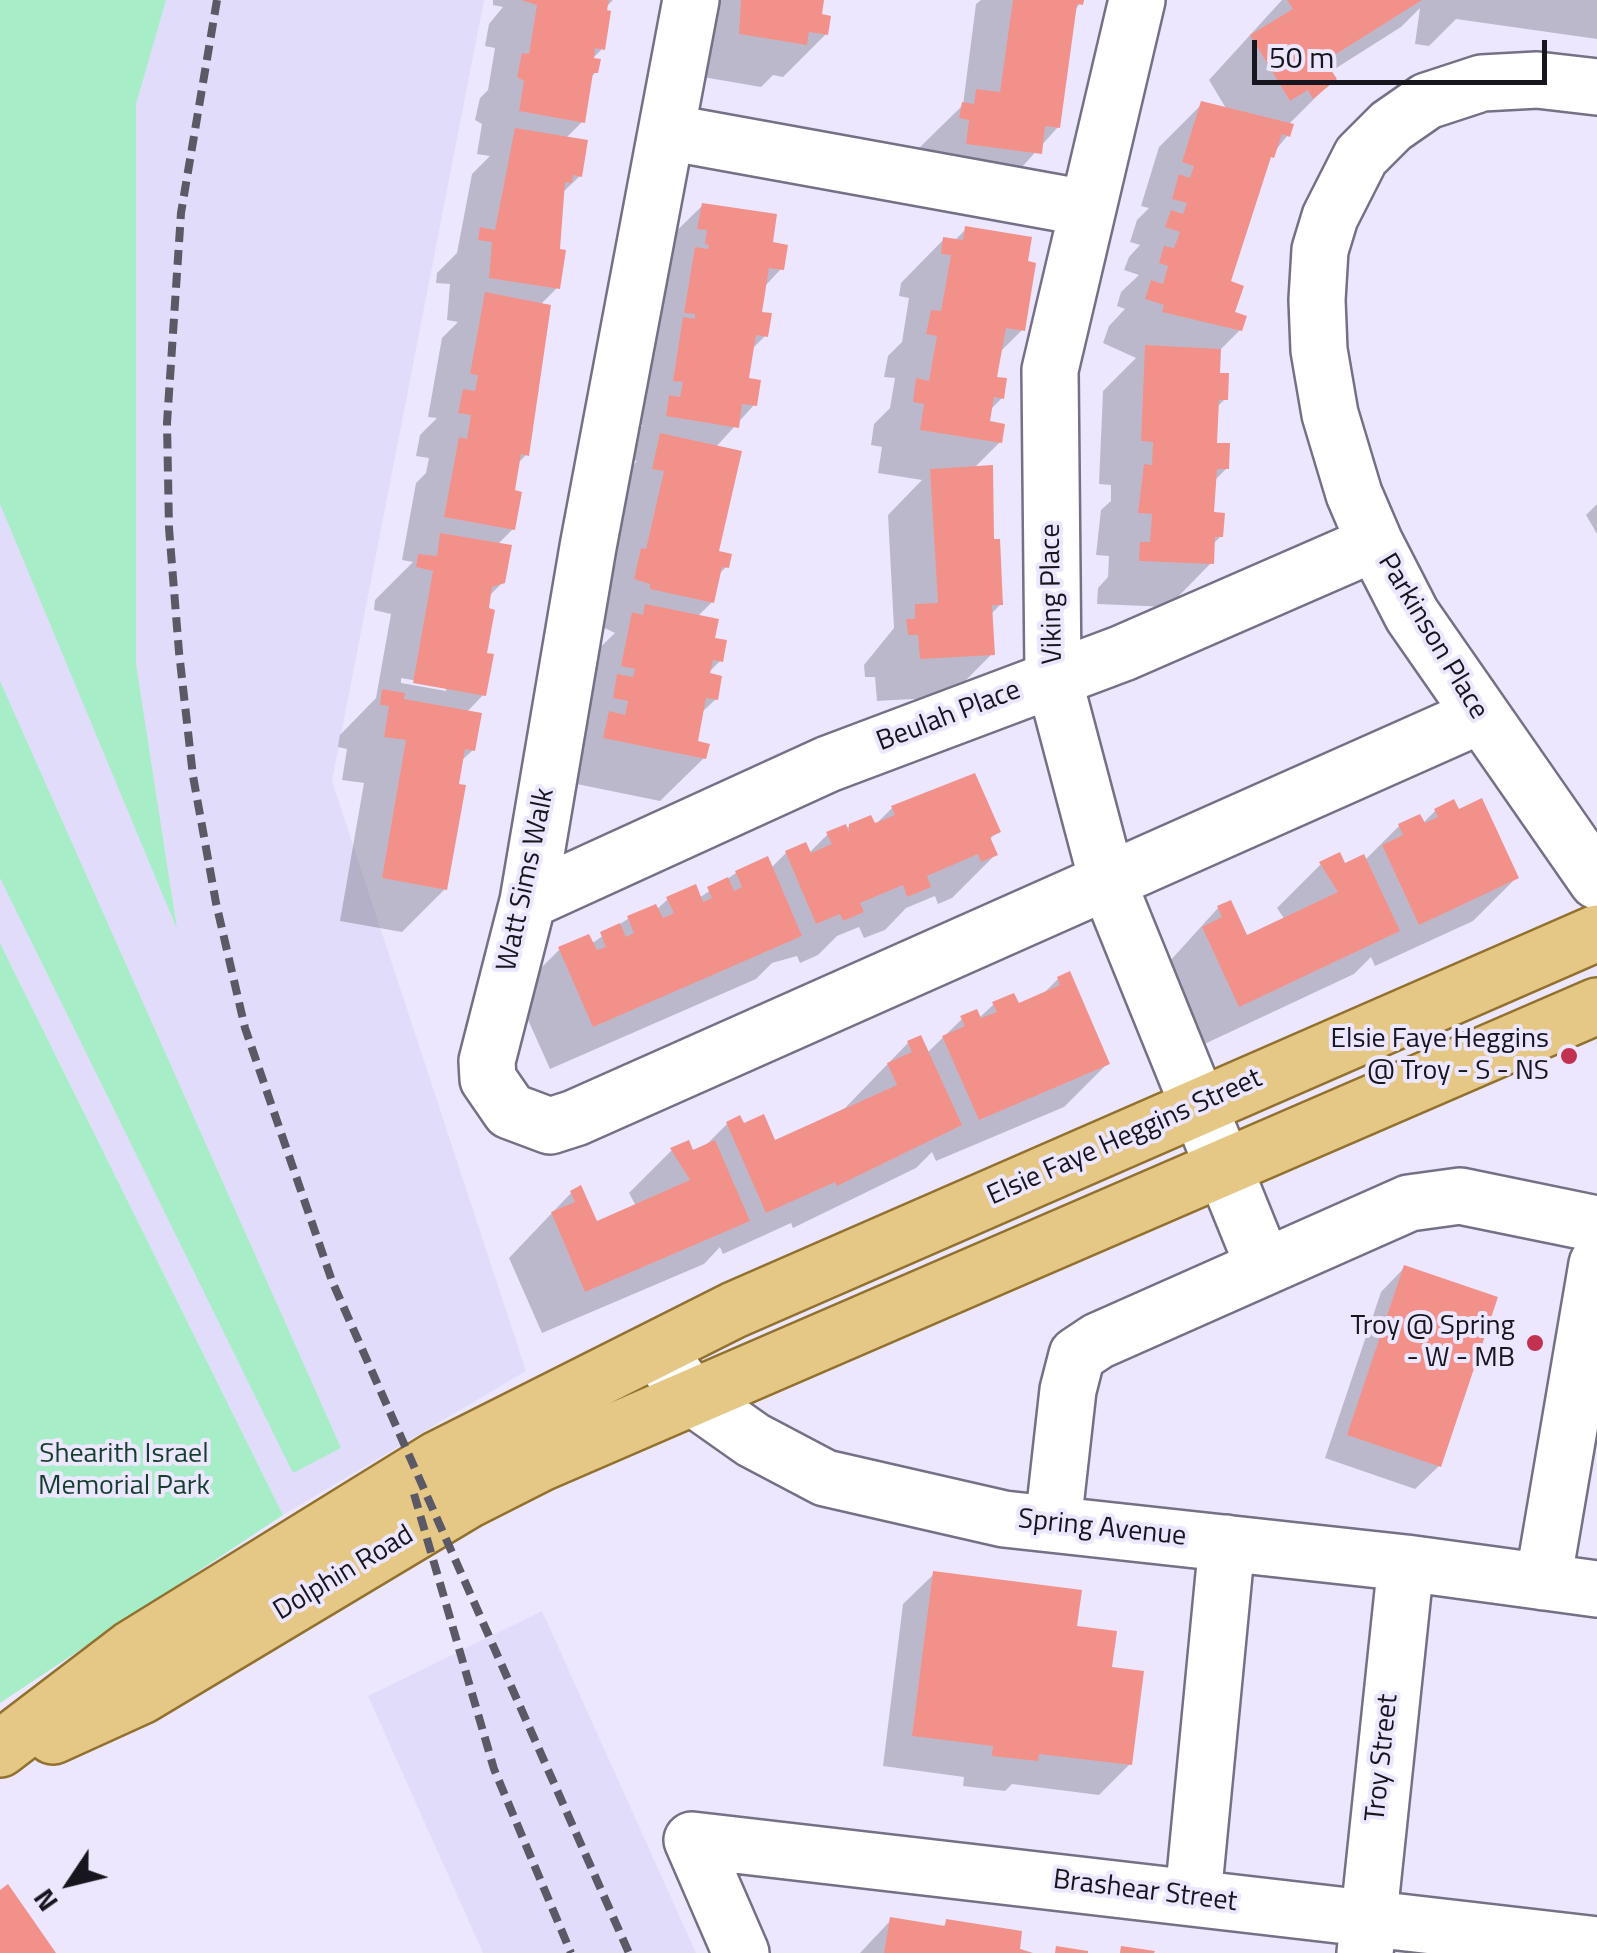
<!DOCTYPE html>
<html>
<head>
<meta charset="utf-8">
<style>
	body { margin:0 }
	#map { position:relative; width:1597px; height:1953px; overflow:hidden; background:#ece7ff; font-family:"Titillium Web",sans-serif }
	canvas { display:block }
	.north { position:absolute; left:20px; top:1833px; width:100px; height:100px; -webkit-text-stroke:8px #ece7ff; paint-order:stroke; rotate:235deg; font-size:28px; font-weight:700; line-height:40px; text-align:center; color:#17151d }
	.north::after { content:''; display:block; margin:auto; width:35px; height:45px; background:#17151d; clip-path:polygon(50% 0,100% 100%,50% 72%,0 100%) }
	.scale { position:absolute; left:1252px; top:40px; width:295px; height:45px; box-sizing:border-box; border:5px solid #17151d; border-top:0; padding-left:12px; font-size:30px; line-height:35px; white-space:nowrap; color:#17151d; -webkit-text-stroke:8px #ece7ff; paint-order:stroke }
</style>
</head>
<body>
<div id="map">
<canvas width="1597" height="1953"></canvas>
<div class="north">N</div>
<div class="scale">50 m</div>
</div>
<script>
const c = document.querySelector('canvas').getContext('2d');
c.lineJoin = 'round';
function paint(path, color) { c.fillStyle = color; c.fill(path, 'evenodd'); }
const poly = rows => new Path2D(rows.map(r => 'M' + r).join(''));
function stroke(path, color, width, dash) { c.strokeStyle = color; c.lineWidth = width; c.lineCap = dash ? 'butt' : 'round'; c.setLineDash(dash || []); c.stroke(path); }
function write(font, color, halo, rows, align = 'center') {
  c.font = font + ' "Titillium Web",sans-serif'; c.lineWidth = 8; c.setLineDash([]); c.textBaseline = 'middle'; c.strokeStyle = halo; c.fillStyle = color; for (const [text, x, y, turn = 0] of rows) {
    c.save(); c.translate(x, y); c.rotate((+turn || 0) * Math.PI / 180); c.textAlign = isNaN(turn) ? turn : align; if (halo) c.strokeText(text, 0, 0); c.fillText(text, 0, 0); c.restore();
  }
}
const built = poly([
	[0,0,484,0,332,781,526,1371,283,1515,0,943],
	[542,1611,696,1953,483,1953,368,1696]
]);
const green = poly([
	[0,0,166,0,136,104,136,664,177,929,0,504],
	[0,681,341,1448,293,1473,0,878],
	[0,943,283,1515,0,1703]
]);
const shadow = poly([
	[493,0,613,0,604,9,602,49,591,60,596,72,590,78,582,122,565,139,580,176,562,193,557,288,540,305,526,455,517,464,512,492,513,529,497,545,503,582,488,597,484,694,466,713,473,750,460,762,445,889,402,932,340,921,364,783,342,780,347,749,338,747,340,735,376,698,391,614,374,610,375,600,413,562,402,560,416,483,426,473,429,458,416,456,420,435,437,418,428,417,442,338,458,322,447,320,450,284,436,283,437,273,457,253,472,174,490,156,477,154,482,124,475,120,480,98,488,90,495,48,485,46,489,24,503,7,493,5],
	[401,678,446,686,446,691,401,683],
	[706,0,822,0,819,16,826,34,783,77,773,75,761,87,697,76],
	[981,0,1082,0,1074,12,1058,127,996,196,917,161,919,148,963,105,976,4],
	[1282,0,1597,0,1597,39,1456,19,1429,46,1415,44,1420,8,1401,27,1330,72,1334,79,1288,125,1288,135,1266,162,1228,283,1232,314,1240,330,1219,351,1217,376,1225,399,1216,408,1214,445,1227,468,1213,482,1212,514,1221,536,1212,545,1211,563,1168,607,1097,604,1098,588,1108,577,1109,556,1096,555,1101,510,1111,501,1111,485,1099,484,1103,391,1136,358,1103,343,1109,326,1125,309,1117,306,1121,292,1139,275,1124,270,1129,257,1140,245,1130,242,1137,220,1149,208,1141,206,1159,147,1202,104,1227,110,1209,80],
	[703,205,770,244,781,269,764,287,760,314,766,335,751,350,746,380,754,405,715,448,716,553,726,567,717,576,712,602,697,617,721,660,707,674,716,699,700,714,695,743,704,758,660,801,562,781,589,658,615,633,592,622,606,586,622,514,611,512,618,480,637,461,624,459,627,441,643,425,631,424,659,248],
	[966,229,1022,330,999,353,995,379,1002,398,990,410,988,423,1000,442,973,469,1001,604,990,615,992,654,949,697,877,701,875,677,865,677,864,665,894,628,888,515,922,480,878,473,882,447,871,445,874,424,890,408,895,378,884,377,888,356,902,342,909,298,899,296,901,283,944,239,954,241],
	[1597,504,1597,534,1586,515],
	[892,808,998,831,989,840,995,855,952,898,938,904,935,896,906,908,885,930,864,938,859,927,837,936,818,955,800,963,797,956,772,963,756,979,550,1069,516,993,560,949,591,944,629,918,656,910,668,899,699,898,736,873,770,869,786,853,808,854,828,834,851,826,873,827],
	[1435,811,1516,878,1473,921,1375,966,1371,957,1354,974,1196,1048,1160,972,1218,908,1246,938,1285,920,1277,908,1320,865,1339,856,1344,866,1364,861,1399,826,1422,824],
	[1058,979,1107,1064,1064,1107,936,1161,932,1152,916,1168,793,1228,791,1223,723,1254,720,1247,704,1264,542,1333,509,1258,571,1193,595,1224,636,1206,629,1193,672,1150,691,1153,702,1149,727,1124,743,1126,774,1143,845,1108,908,1043,927,1053,962,1019,978,1019,994,1004,1017,1006,1040,997],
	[1404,1268,1439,1466,1415,1489,1325,1458,1381,1292],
	[934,1574,1075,1629,1110,1669,1130,1764,1099,1795,1012,1784,1005,1791,963,1786,964,1777,883,1766,903,1604],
	[891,1920,942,1928,947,1922,1031,1953,860,1953]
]);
const building = poly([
	[521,0,609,0,607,10,611,11,605,50,595,48,594,58,601,59,598,73,593,73,585,123,519,111,524,81,517,77,522,53,529,54,537,5],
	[741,0,824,0,822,14,831,16,828,35,809,32,807,45,739,34],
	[1013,0,1084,0,1083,5,1077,4,1060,128,1045,126,1042,154,966,144,969,120,959,118,962,102,974,104,976,89,1000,92],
	[1287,0,1422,0,1325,61,1337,79,1313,99,1308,90,1290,101,1250,35,1293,9],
	[1201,101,1294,124,1290,137,1282,134,1274,158,1271,157,1231,281,1244,286,1235,312,1247,316,1242,331,1162,312,1164,305,1145,299,1151,280,1163,284,1168,266,1159,263,1164,246,1174,248,1180,232,1165,227,1171,210,1183,214,1187,203,1172,199,1179,174,1190,178,1194,166,1182,162],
	[515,128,588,140,582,177,573,175,572,183,565,182,560,249,566,250,560,289,489,278,492,242,478,240,480,227,495,230],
	[702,203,777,214,773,242,788,245,784,270,769,268,762,312,772,313,768,337,756,335,749,378,761,380,757,406,742,404,739,428,666,416,669,395,680,397,683,382,673,381,683,317,695,319,695,314,684,313,695,247,708,249,709,245,705,244,707,230,697,229],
	[965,226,1032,237,1028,261,1036,263,1025,331,1006,328,997,377,1007,378,1004,399,994,397,990,421,1005,424,1002,443,920,430,924,404,913,402,916,378,929,381,937,336,926,334,931,310,941,311,951,255,941,254,943,237,963,240],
	[485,292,551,305,529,456,521,454,515,490,522,492,515,530,444,517,459,437,467,439,471,415,458,413,463,389,475,391,478,375,470,374],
	[1145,345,1221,349,1220,373,1229,373,1228,400,1219,400,1217,443,1230,443,1229,469,1217,469,1214,512,1225,513,1223,537,1215,537,1214,564,1139,561,1140,542,1150,542,1152,514,1138,513,1144,464,1152,465,1153,442,1141,441],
	[660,433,742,451,719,551,732,554,729,568,722,567,714,603,650,589,650,584,634,579,641,548,646,549,664,471,652,469],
	[993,465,994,539,1000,539,1003,605,992,605,995,655,920,659,918,635,908,635,906,619,915,619,915,604,938,603,930,469],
	[440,533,512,545,505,583,492,587,489,608,495,610,487,653,494,654,486,696,413,683,433,571,416,567,418,554,437,556],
	[645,604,719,619,715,638,727,640,723,662,713,660,710,673,722,676,718,700,706,698,698,741,710,744,706,759,603,738,609,711,625,715,628,701,613,698,617,674,633,677,635,669,621,666,632,612,643,615],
	[382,689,405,693,404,699,482,713,475,751,465,749,459,784,466,785,447,890,382,878,406,740,384,737,389,706,380,705],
	[975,773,1001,832,990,837,998,855,981,862,978,854,927,876,931,887,907,897,903,885,860,903,864,912,843,921,840,914,816,924,785,851,806,842,811,853,832,844,826,832,846,824,849,833,849,824,871,815,875,823,895,815,891,806],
	[1482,798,1519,878,1419,925,1382,845,1403,835,1398,824,1420,814,1425,823,1438,817,1434,809,1454,799,1459,809],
	[1340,852,1345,863,1364,854,1400,931,1239,1007,1202,927,1222,917,1217,906,1231,900,1247,935,1338,892,1319,862],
	[768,856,802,936,593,1027,558,947,589,934,597,950,606,947,600,932,620,923,626,937,634,933,627,916,656,904,663,918,674,913,666,897,696,884,703,902,712,898,707,887,728,877,734,891,742,887,735,871],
	[1070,971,1110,1064,979,1120,942,1036,965,1026,960,1016,977,1009,981,1018,997,1012,992,1002,1014,993,1019,1003,1060,985,1057,977],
	[921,1035,962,1125,837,1186,835,1182,766,1213,726,1122,740,1115,744,1123,764,1114,775,1140,897,1085,887,1063,912,1052,907,1041],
	[689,1140,693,1150,715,1140,750,1221,585,1292,551,1212,575,1202,570,1191,581,1185,597,1221,690,1180,670,1148],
	[1404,1265,1498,1297,1441,1467,1347,1435],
	[933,1571,1082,1590,1077,1626,1117,1631,1112,1667,1144,1671,1132,1765,1039,1754,1038,1761,992,1756,993,1746,912,1736],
	[8,1884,56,1953,0,1953,0,1890],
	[890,1917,945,1926,946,1919,1022,1931,1020,1949,1033,1953,884,1953],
	[1056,1946,1088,1951,1088,1953,1055,1953],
	[1121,1946,1155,1951,1154,1953,1120,1953]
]);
const minor = poly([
	[691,0,588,547,528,901,487,1061,488,1079,510,1111,550,1126,575,1118,1479,716],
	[1137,0,1050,370,1053,676,1107,880,1264,1267],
	[1597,87,1537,80,1482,83,1427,101,1391,126,1361,156,1330,217,1320,250,1317,300,1319,350,1330,414,1354,494,1375,543,1412,615,1597,881],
	[667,132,1086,208],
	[528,901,828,764,1123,653,1375,543],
	[656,1350,692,1397,753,1440,825,1478,1004,1519,1406,1563,1597,1589],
	[1053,1524,1068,1390,1077,1355,1098,1341,1409,1203,1460,1196,1597,1224],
	[1543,1582,1597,1264],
	[692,1840,1597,1945],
	[692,1840,741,1953],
	[1193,1897,1227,1543],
	[1365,1953,1406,1563]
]);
const major = poly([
	[53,1736,141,1696,468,1500,541,1463,1597,1006],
	[0,1749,131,1649,438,1459,734,1310,1597,933]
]);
const rail = poly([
	[217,0,181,213,167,423,169,528,179,652,193,776,216,903,245,1028,332,1281,629,1953],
	[414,1494,494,1769,571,1953]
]);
const markers = [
	[1569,1056,10,"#c23250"],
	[1535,1343,10,"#c23250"]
];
const streetNames = [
	["Viking Place",1053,594,-91],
	["Parkinson Place",1432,637,59],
	["Beulah Place",949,717,-21],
	["Watt Sims Walk",527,880,-78],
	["Elsie Faye Heggins Street",1125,1138,-24],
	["Spring Avenue",1102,1529,6],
	["Dolphin Road",344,1574,-31],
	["Troy Street",1383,1758,-84],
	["Brashear Street",1145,1892,7]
];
const poiNames = [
	["Elsie Faye Heggins",1549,1040],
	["@ Troy - S - NS",1549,1072],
	["Troy @ Spring",1515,1327],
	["- W - MB",1515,1359]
];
const parkNames = [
	["Shearith Israel",124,1455],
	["Memorial Park",124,1487]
];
paint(built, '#e2dcfb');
paint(green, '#a7eec8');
paint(shadow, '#0003');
paint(building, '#f1918a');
stroke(minor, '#757085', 60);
stroke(major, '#91712d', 60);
stroke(minor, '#fff', 55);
stroke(major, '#e5c786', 55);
stroke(rail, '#5c5967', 8, [15, 8]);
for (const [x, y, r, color] of markers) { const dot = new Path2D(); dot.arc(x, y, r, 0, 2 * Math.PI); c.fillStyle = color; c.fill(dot); stroke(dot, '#ece7ff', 4); }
write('28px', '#17151d', '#ece7ff', streetNames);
write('28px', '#17151d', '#ece7ff', poiNames, 'right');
write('28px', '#153f2c', '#ece7ff', parkNames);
</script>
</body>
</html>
